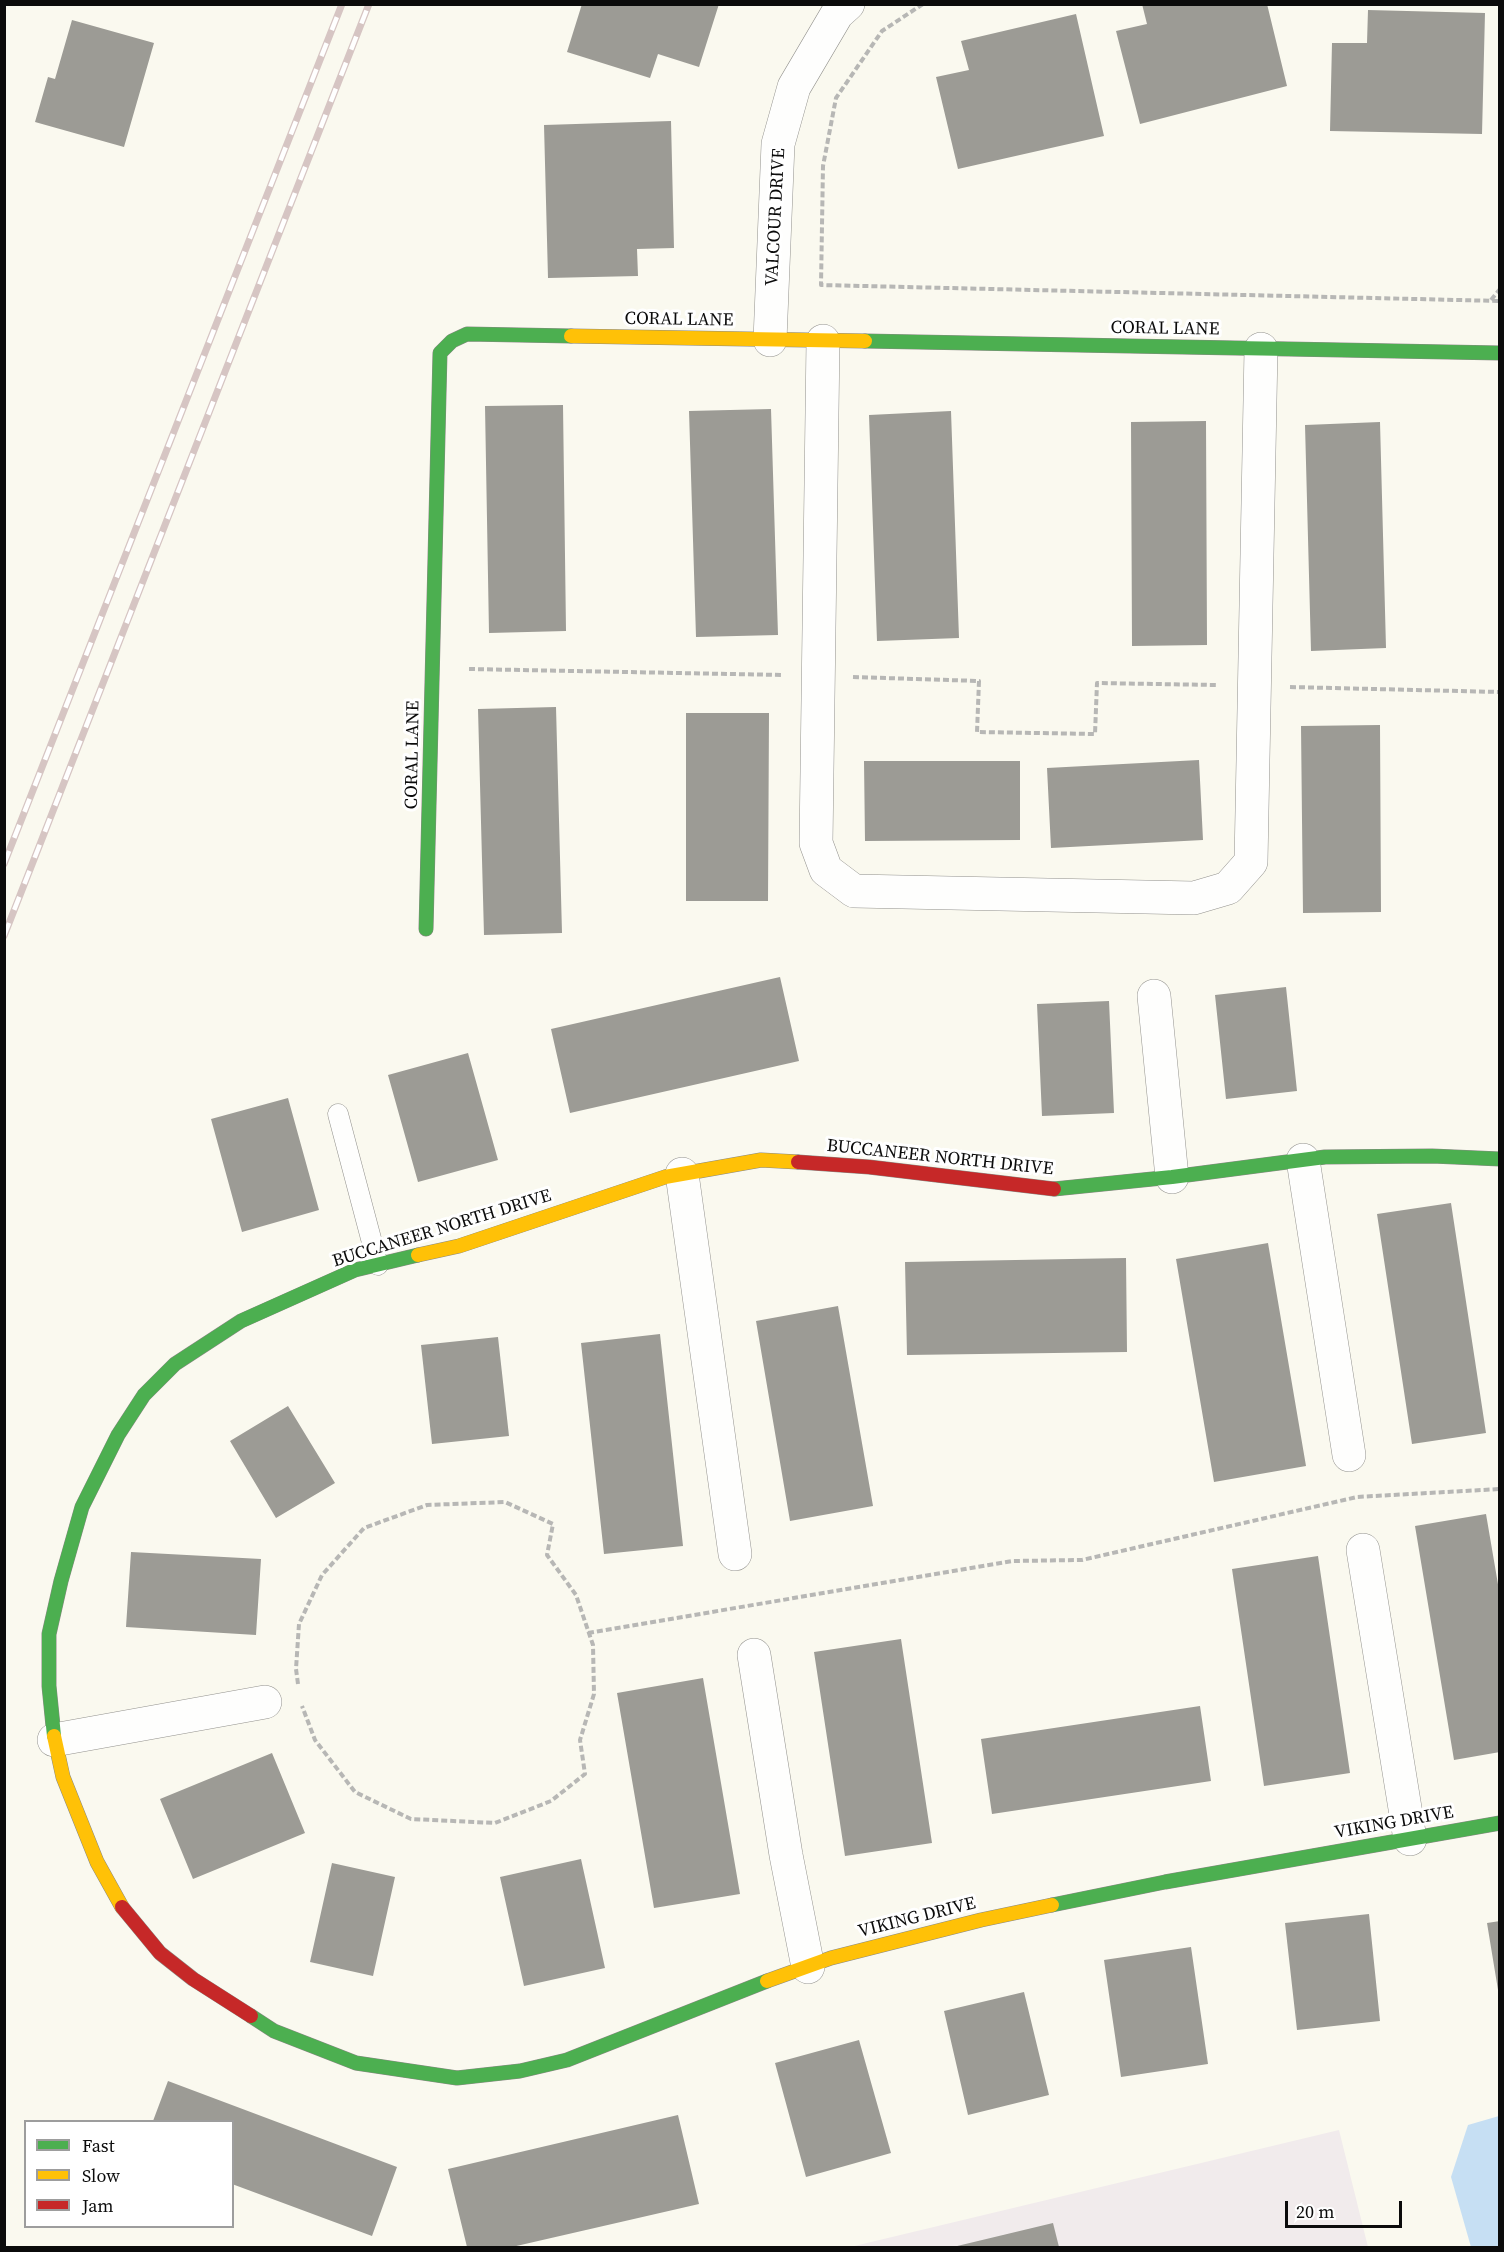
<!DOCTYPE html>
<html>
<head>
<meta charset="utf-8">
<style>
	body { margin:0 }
	#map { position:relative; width:1504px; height:2252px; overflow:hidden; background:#faf9ef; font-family:"Source Serif 4",serif }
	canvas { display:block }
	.frame { position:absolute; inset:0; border:6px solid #0b0b0b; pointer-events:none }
	.legend { position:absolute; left:24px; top:2120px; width:210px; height:108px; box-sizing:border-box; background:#fff; border:2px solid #9d9d9d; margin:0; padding:8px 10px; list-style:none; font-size:18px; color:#0b0b0b }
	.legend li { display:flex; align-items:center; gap:12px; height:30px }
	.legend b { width:30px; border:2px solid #9d9d9d }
	.scale { position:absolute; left:1285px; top:2201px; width:117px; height:27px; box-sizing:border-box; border:3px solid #0b0b0b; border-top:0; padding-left:8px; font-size:18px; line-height:21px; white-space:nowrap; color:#0b0b0b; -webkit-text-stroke:4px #fff; paint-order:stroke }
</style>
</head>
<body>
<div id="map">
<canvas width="1504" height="2252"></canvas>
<div class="frame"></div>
<ul class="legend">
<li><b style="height:8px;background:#4caf50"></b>Fast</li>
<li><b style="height:8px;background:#ffc107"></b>Slow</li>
<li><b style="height:8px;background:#c62828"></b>Jam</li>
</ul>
<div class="scale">20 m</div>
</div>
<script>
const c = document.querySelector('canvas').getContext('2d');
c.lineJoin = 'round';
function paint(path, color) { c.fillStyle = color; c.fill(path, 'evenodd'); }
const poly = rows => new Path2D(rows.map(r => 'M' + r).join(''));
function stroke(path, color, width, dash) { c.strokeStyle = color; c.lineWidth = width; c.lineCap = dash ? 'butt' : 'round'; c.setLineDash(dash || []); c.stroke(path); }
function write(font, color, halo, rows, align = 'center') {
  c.font = font + ' "Source Serif 4",serif'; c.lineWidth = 6; c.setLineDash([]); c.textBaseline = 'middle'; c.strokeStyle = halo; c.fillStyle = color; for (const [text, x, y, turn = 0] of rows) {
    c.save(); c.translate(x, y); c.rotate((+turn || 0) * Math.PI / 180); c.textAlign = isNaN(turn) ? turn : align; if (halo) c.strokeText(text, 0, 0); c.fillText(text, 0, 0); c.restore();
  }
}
const industrial = poly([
	[1339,2130,1368,2247,846,2248]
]);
const water = poly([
	[1499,2116,1499,2247,1471,2247,1451,2177,1468,2125]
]);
const building = poly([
	[582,4,719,4,699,67,658,54,650,78,567,52],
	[1142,4,1267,4,1287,86,1140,124,1116,31,1147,24],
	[1368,10,1485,13,1482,134,1330,131,1332,43,1367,43],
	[1076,14,1104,136,958,169,936,77,969,70,961,41],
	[72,20,154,43,124,147,35,122,48,77,55,79],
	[671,121,674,248,637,249,638,276,548,278,544,125],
	[563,405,566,631,489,633,485,406],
	[771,409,778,635,696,637,689,411],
	[951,411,959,638,877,641,869,415],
	[1206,421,1207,645,1132,646,1131,422],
	[1380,422,1386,648,1311,651,1305,425],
	[556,707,562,933,484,935,478,709],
	[686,713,769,713,768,901,686,901],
	[1380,725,1381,912,1303,913,1301,726],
	[1199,760,1203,840,1051,848,1047,768],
	[864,761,1020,761,1020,840,865,841],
	[780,977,799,1061,570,1113,551,1029],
	[1286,987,1297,1091,1226,1099,1215,995],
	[1109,1001,1114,1113,1042,1116,1037,1004],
	[468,1053,498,1160,418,1182,388,1075],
	[288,1098,319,1210,242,1232,211,1119],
	[1451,1203,1486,1433,1412,1444,1377,1214],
	[1268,1243,1306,1466,1214,1482,1176,1259],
	[1126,1258,1127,1352,907,1355,905,1262],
	[838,1306,873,1506,790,1521,756,1321],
	[660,1334,683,1546,604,1554,581,1343],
	[498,1337,509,1436,432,1444,421,1345],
	[288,1406,335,1483,276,1518,230,1441],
	[1486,1514,1500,1596,1500,1752,1454,1760,1415,1526],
	[131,1552,261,1559,256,1635,126,1627],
	[1318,1556,1350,1773,1264,1786,1232,1569],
	[901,1639,932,1843,845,1856,814,1652],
	[703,1678,740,1894,654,1908,617,1693],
	[1200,1706,1211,1781,992,1814,981,1739],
	[272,1753,305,1833,193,1879,160,1799],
	[581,1859,605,1968,524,1986,500,1877],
	[332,1863,395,1877,373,1976,310,1962],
	[1369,1914,1380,2021,1297,2030,1285,1923],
	[1500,1921,1500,1990,1498,1990,1487,1923],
	[1191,1947,1208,2064,1121,2077,1104,1960],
	[1024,1992,1049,2095,968,2115,944,2011],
	[859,2040,891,2153,806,2177,775,2063],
	[168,2081,397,2167,372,2236,232,2184,232,2121,153,2121],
	[678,2115,699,2204,512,2247,467,2247,448,2169],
	[1053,2223,1059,2247,953,2247]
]);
const path = poly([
	[923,4,882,31,836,98,823,166,821,285,1500,301],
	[1491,300,1500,289],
	[469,669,783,675],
	[853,677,979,681,977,732,1095,734,1097,683,1217,685],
	[1290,687,1500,692],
	[588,1633,1012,1561,1082,1560,1357,1497,1500,1489],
	[298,1684,296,1669,299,1624,322,1575,364,1528,427,1505,505,1502,553,1524,547,1555,576,1595,593,1645,594,1694,580,1740,585,1774,551,1801,495,1823,411,1819,355,1792,315,1740,302,1706]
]);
const lane = poly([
	[338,1114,378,1265]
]);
const street = poly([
	[770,340,778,144,794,87,837,14,848,4],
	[823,341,816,843,826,870,854,891,1194,898,1228,888,1251,862,1261,349],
	[1154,996,1172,1177],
	[1303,1160,1349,1455],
	[682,1174,735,1554],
	[1363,1550,1410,1839],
	[754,1655,786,1855,808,1967],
	[54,1740,265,1702]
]);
const fast = poly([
	[865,341,1500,353],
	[426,929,440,353,452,341,467,334,571,336],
	[1054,1189,1172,1177,1325,1157,1432,1156,1500,1159],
	[54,1736,49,1686,49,1634,61,1581,82,1507,118,1435,144,1395,175,1364,241,1321,355,1270,418,1255],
	[1052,1905,1165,1882,1500,1823],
	[251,2016,274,2031,356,2063,457,2078,520,2071,567,2060,767,1981]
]);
const slow = poly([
	[571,336,865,341],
	[418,1255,459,1246,665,1177,761,1160,798,1162],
	[54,1736,63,1777,97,1862,122,1907],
	[767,1981,831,1958,981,1920,1052,1905]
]);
const jam = poly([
	[798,1162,869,1167,1054,1189],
	[122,1907,160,1953,193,1979,251,2016]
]);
const rail = poly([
	[4,864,342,4],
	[4,936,369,4]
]);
const streetNames = [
	["VALCOUR DRIVE",776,217,-87],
	["CORAL LANE",679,320,1],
	["CORAL LANE",1165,329,1],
	["CORAL LANE",413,755,-89],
	["BUCCANEER NORTH DRIVE",940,1158,6],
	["BUCCANEER NORTH DRIVE",442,1229,-17],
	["VIKING DRIVE",1394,1823,-10],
	["VIKING DRIVE",917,1918,-14]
];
paint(industrial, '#f1ebec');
paint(water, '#c6dff3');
paint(building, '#9c9b95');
stroke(lane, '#93928e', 21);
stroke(street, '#93928e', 34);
stroke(fast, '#898984', 15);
stroke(slow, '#898984', 15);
stroke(jam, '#898984', 15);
stroke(path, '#b7b7b5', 4, [6, 3]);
stroke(lane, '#fefefd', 20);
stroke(street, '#fefefd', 33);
stroke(fast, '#4caf50', 14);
stroke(slow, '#ffc107', 14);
stroke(jam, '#c62828', 14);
stroke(rail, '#d6c5c3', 7);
stroke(rail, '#fff', 4.5, [14]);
write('18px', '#0b0b0b', '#fff', streetNames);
</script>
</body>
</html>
